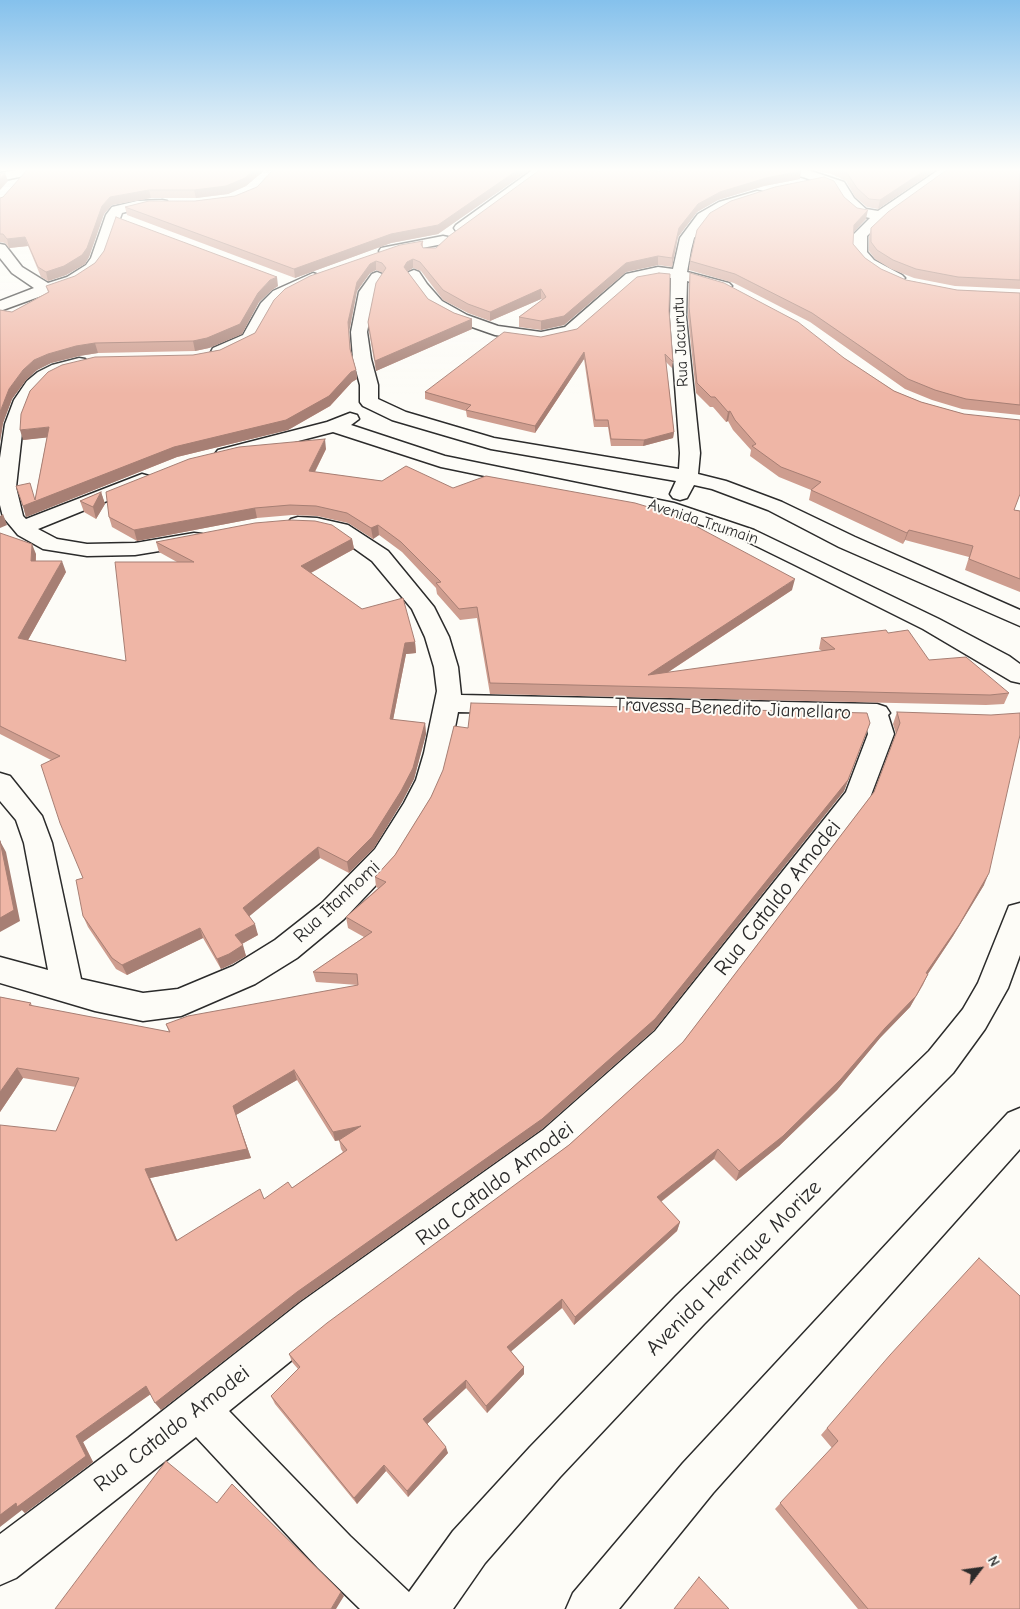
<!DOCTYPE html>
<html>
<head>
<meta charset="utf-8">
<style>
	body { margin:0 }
	#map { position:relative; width:1020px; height:1609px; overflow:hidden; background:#fdfcf7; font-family:"Comic Neue",sans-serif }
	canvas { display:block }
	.north { position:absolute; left:955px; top:1544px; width:50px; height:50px; -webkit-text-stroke:4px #fdfcf7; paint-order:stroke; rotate:60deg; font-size:14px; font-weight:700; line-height:20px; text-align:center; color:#2b2b2b }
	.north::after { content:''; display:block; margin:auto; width:18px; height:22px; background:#2b2b2b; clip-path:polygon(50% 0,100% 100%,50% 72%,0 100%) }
</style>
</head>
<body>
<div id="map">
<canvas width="1020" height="1609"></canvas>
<div class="north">N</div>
</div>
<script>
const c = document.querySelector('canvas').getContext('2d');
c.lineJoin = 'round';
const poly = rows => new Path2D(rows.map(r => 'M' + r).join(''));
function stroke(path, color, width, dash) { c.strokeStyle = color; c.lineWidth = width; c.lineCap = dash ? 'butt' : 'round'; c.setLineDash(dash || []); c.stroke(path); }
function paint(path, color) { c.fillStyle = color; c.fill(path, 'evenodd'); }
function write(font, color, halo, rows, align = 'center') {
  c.font = font + ' "Comic Neue",sans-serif'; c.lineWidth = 4; c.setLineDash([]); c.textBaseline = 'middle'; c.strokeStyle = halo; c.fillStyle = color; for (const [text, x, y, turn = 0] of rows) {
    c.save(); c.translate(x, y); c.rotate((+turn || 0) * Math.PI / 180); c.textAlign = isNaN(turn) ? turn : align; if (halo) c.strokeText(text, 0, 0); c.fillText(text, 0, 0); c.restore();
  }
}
const minor = poly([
	[534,169,549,169,466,231,456,231,454,228,456,225,534,169],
	[772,169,805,169,844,182,854,198,866,209,878,211,940,169,954,169,885,219,867,236,867,252,874,260,902,275,905,278,902,281,897,283,864,266,853,253,853,235,870,218,856,215,844,204,834,188,803,177,774,172,772,169],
	[757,191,762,192,764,195,762,198,729,208,708,220,694,238,691,250,687,272,729,283,732,286,729,289,724,291,687,281,686,317,700,453,698,474,726,481,782,502,855,537,1020,610,1020,626,839,547,768,510,712,489,694,485,687,498,680,500,673,498,670,494,676,481,491,449,392,420,363,406,360,402,360,385,353,359,351,332,359,292,372,274,377,272,382,274,385,277,375,292,367,332,371,359,378,385,378,399,406,412,494,438,679,469,680,453,670,317,671,278,658,277,636,280,576,334,541,342,495,335,455,321,430,307,415,289,406,275,409,272,414,270,419,272,427,284,442,301,467,315,498,326,541,332,565,327,626,274,658,267,673,269,680,238,698,214,719,202,757,191],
	[162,200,167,201,169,204,167,207,137,209,122,213,105,259,96,271,77,283,0,311,0,301,34,288,12,273,0,258,0,244,5,245,22,267,48,283,67,277,86,265,91,258,106,215,112,207,137,201,162,200],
	[443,236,448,237,450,240,448,243,386,255,381,254,379,251,381,248,386,247,443,236],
	[313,273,318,275,321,278,318,281,285,297,274,308,255,342,225,356,213,356,211,352,213,348,243,335,261,303,273,291,313,273],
	[79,358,85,359,88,363,85,367,64,373,50,380,40,389,32,400,23,424,16,487,23,516,26,519,142,474,149,476,152,480,149,484,38,529,57,539,87,544,135,543,194,533,202,534,205,539,202,544,135,555,87,556,43,549,18,535,3,517,0,505,0,458,5,424,14,400,27,381,38,372,52,365,79,358],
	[350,413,357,415,359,419,351,425,445,456,674,503,754,530,939,619,1009,656,1020,664,1020,683,1011,681,923,629,793,564,740,538,669,514,441,467,333,432,225,460,218,458,215,454,218,450,327,422,350,413],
	[298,517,317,518,348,525,388,551,434,607,449,637,458,667,461,695,877,704,886,707,890,713,888,715,894,734,868,803,679,1051,567,1154,329,1330,229,1411,350,1536,409,1592,453,1531,530,1447,676,1296,929,1051,963,1009,978,983,1009,906,1020,903,1020,955,1008,988,985,1029,953,1073,704,1324,560,1477,485,1563,453,1609,360,1609,318,1568,196,1437,16,1578,0,1585,0,1534,128,1438,301,1302,543,1130,655,1031,846,792,868,734,865,721,458,712,450,753,442,780,430,807,395,865,344,919,297,958,255,984,181,1016,143,1021,95,1011,0,983,0,957,48,970,24,843,16,820,0,801,0,773,10,776,42,816,52,843,81,979,143,993,178,989,233,966,275,940,322,903,375,849,404,803,416,780,424,753,437,691,434,667,425,637,412,609,372,561,334,534,291,527,288,523,291,519,298,517],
	[1020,1108,1020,1149,713,1493,619,1609,566,1609,573,1593,683,1463,1008,1113,1020,1108]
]);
const major = poly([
	[21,169,45,169,43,172,0,181,0,173,21,169]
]);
const wall = poly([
	[28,169,266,169,246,186,228,194,196,198,151,198,112,205,104,214,89,257,85,264,66,275,48,281,41,277,28,246,9,248,5,243,0,242,0,198,3,197],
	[274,169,531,169,438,234,391,243,295,278,127,215,125,207,195,201,235,196,257,187],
	[811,169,937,169,878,209,867,207,855,197,846,181,831,174],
	[1020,169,1020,289,955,286,914,278,891,269,875,259,869,251,869,237,871,228],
	[658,171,800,179,764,186,718,200,697,212,678,237,672,267,658,265,626,272,564,325,541,330,519,327,519,317,542,300,541,299,490,321,468,313,443,300,421,271,413,268,408,271,407,271,428,299,454,313,472,319,472,329,376,371,369,332,368,322,383,273,376,270,370,273,357,291,349,332,351,351,356,370,357,379,352,382,330,406,288,430,177,457,26,517,23,506,35,499,47,437,23,440,193,355,220,350,255,333,274,300,423,241,423,248,436,248],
	[844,197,866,219,853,232,853,244,865,258,881,269,906,280,957,290,1020,293,1020,415,962,409,932,400,905,389,810,322,734,283,689,270,690,261],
	[690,273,844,358,894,391,921,402,964,414,1014,510,1020,511,1020,592,965,570,969,557,905,540,903,544,809,500,811,490,779,477,750,456,751,450,733,430,728,421,726,422,713,407,710,407,696,393,688,317,689,283],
	[46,286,278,286,272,290,259,302,242,334,209,348,195,351,98,353,79,356,51,363,37,370,26,380,12,399,3,423,0,442,12,312,48,292],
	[669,311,673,362,672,368,666,362,674,432,673,438,643,446,611,446,608,427,594,427,584,359,535,433,467,417,466,411,425,399,425,392,541,337],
	[326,449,315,472,382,481,453,488,792,590,667,673,822,651,819,649,821,638,888,633,929,660,1009,693,1004,704,986,705,490,694,477,618,460,620,437,594,436,588,402,552,379,535,373,539,348,523,317,516,292,515,257,518,137,541,112,527,109,517],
	[101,492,105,504,96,519,84,512,80,501],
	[0,533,36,554,36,561,66,572,28,640,126,661,177,562,159,552,156,542,352,539,354,549,311,573,362,609,415,642,416,653,406,654,393,720,425,723,426,734,414,779,402,802,374,848,349,873,320,858,249,916,258,935,242,944,246,956,232,964,221,969,203,938,127,975,116,969,88,927,83,916,83,878,51,760,0,734],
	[897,712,984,885,953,936,928,974,923,985,910,1007,880,1038,837,1090,779,1146,736,1181,714,1159,661,1202,680,1222,677,1231,574,1325,562,1308,511,1351,524,1367,524,1374,487,1413,466,1388,427,1424,448,1453,408,1497,386,1471,357,1504,275,1404,271,1396,298,1369,292,1362,289,1354,569,1145,683,1042,874,792,896,734,893,724],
	[870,723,844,791,654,1030,542,1129,300,1301,161,1410,151,1394,83,1442,93,1462,25,1513,22,1510,56,1131,76,1087,23,1078,0,1112,0,997,31,1003,32,1006,169,1032,166,1024,358,985,316,982,313,972,364,937,348,928,346,917,378,888,376,887,375,877,395,855,431,797,468,728],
	[297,1080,335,1141,339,1140,341,1149,343,1152,292,1188,264,1199,177,1240,150,1178,251,1158,236,1115],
	[827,1428,1020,1609,858,1609,775,1509,832,1448,821,1435]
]);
const shadedWall = poly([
	[0,169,11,169,0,171],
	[255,169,266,169,246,186,228,194,196,198,194,190],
	[519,169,531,169,438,234,391,243,295,278,294,269],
	[927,169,937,169,878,209,880,200],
	[801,171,800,179,764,186,718,200,697,212,678,237,672,267,672,258,679,228,698,204,720,192,766,178],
	[5,173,8,181,0,190,0,179],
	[149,190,151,198,112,205,104,214,89,257,85,264,66,275,48,281,46,272,110,197],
	[868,210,866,219,852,234,854,225],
	[25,237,28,246,9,248,7,239],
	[658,256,658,265,626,272,564,325,541,330,541,321,626,263],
	[413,259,413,268,408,271,404,276,404,267,407,262],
	[376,261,376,270,370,273,357,291,349,332,348,322,357,282,370,264],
	[277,277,278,286,272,290,259,302,242,334,209,348,195,351,193,341,258,293,270,280],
	[541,289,541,299,490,321,490,312],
	[472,319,472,329,376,371,375,361],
	[95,343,98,353,79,356,51,363,37,370,26,380,12,399,3,423,0,442,0,412,9,389,23,370,34,360,48,354,76,346],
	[584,352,584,359,535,433,535,426],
	[356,370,357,379,352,382,330,406,288,430,177,457,26,517,23,506],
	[730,411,728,421,726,422,728,412],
	[49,427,52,437,23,440,20,430],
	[674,432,673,438,643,446,644,440],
	[325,439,326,449,310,481,309,471],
	[101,492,105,504,96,519,93,507],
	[255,508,257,518,137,541,134,530],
	[3,514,7,525,0,528,0,516],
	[378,525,379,535,373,539,371,528],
	[909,530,905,540,903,544,907,533],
	[352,539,354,549,303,577,301,566],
	[32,544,36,554,35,572,31,561],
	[62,561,66,572,23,649,18,638],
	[795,579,792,590,647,686,648,675],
	[415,642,416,653,406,654,391,730,390,719,405,643],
	[425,723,426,734,414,779,402,802,374,848,349,873,347,862],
	[870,723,844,791,654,1030,542,1129,300,1301,161,1410,155,1403],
	[0,841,6,852,20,921,0,932],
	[318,847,320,858,246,919,243,908],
	[989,873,984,885,953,936,921,984,926,973],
	[255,924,258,935,238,946,235,935],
	[200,928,203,938,127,975,122,965],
	[243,945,246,956,232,964,221,969,217,959],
	[928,974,910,1007,880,1038,837,1090,779,1146,736,1181,739,1171],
	[17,1068,23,1078,0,1112,0,1092],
	[294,1070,297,1080,236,1115,251,1158,150,1178,181,1249,176,1241,145,1169,233,1106],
	[361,1126,363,1136,335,1141,333,1132],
	[718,1149,714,1159,654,1207,657,1197],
	[680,1222,677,1231,574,1325,575,1317],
	[562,1299,562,1308,507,1355,507,1347],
	[524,1367,524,1374,487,1413,486,1406],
	[466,1380,466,1388,425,1426,423,1419],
	[146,1386,152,1393,83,1442,93,1462,25,1513,22,1510,0,1527,0,1515,76,1436],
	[446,1447,448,1453,408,1497,407,1491],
	[384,1465,386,1471,357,1504,354,1498],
	[341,1592,344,1596,336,1609,331,1609]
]);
const building = poly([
	[28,169,255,169,245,178,226,186,194,190,149,190,110,197,102,206,87,248,82,255,64,266,46,272,38,267,25,237,7,239,3,234,0,234,0,198,3,197,28,169],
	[274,169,519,169,438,225,391,234,294,269,125,207,149,201,195,201,235,196,257,187,274,169],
	[541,169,647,169,658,171,681,169,792,169,801,171,766,178,720,192,698,204,679,228,672,258,658,256,626,263,564,316,541,321,519,317,546,297,541,289,490,312,468,304,443,290,420,262,413,259,407,262,404,267,428,299,454,313,472,319,375,361,368,322,376,283,386,268,382,263,376,261,370,264,357,282,348,322,350,349,356,370,351,372,329,396,286,420,174,447,23,506,16,486,30,483,35,500,49,427,20,430,21,414,30,391,48,372,62,365,95,357,193,355,220,350,255,333,274,300,285,289,310,276,400,245,423,241,421,244,423,248,436,248,449,236,541,169],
	[839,169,927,169,880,200,869,199,857,188,847,173,839,169],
	[948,169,1020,169,1020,280,958,277,916,269,893,260,877,250,871,242,871,228,888,212,948,169],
	[5,173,0,179,0,174,5,173],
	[824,177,834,181,844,197,857,208,868,210,854,225,853,244,865,258,881,269,906,280,957,290,1020,293,1020,405,966,399,935,390,908,379,812,313,735,274,690,261,697,230,710,213,731,201,775,187,824,177],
	[116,217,277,277,270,280,258,293,240,324,207,338,193,341,95,343,76,346,48,354,34,360,23,370,9,389,0,412,0,310,12,312,49,292,46,286,75,276,95,263,104,251,116,217],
	[659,273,670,274,669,311,673,362,665,354,674,432,644,440,611,439,608,420,595,420,584,352,535,426,466,410,471,405,425,392,504,332,541,337,577,329,637,277,659,273],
	[690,273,724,283,798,322,844,358,894,391,921,402,964,414,1020,420,1020,494,1014,510,1020,511,1020,579,969,559,973,546,909,530,907,533,811,490,821,482,781,467,752,446,756,444,735,420,730,411,728,412,715,397,711,397,697,383,689,307,690,273],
	[325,439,309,471,382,481,406,466,453,488,486,476,635,503,675,515,795,579,648,675,835,649,821,638,886,630,888,633,908,630,929,660,966,657,1009,693,990,695,490,683,477,607,459,609,436,583,441,582,401,542,378,525,371,528,347,513,316,506,290,505,255,508,134,530,109,517,106,492,189,459,239,447,325,439],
	[101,492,93,507,80,501,101,492],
	[290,520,315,521,332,525,352,539,301,566,362,609,403,598,415,642,405,643,390,719,425,723,413,768,401,791,372,837,347,862,318,847,243,908,255,924,235,935,243,945,229,954,217,959,200,928,122,965,112,958,83,916,76,880,83,878,60,823,41,765,60,756,0,726,0,533,32,544,31,561,62,561,18,638,126,661,115,562,194,562,156,542,255,523,290,520],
	[471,703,867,713,870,723,848,780,655,1019,542,1119,297,1292,155,1403,146,1386,76,1436,86,1456,17,1507,16,1503,0,1515,0,1125,56,1131,79,1078,17,1068,0,1092,0,997,31,1003,29,1005,170,1032,166,1024,188,1016,358,985,357,974,313,972,372,932,346,917,386,882,375,877,395,855,431,797,443,770,454,726,468,728,471,703],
	[294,1070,333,1132,361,1126,339,1140,347,1150,292,1188,288,1182,264,1199,260,1189,176,1241,145,1169,247,1149,233,1106,294,1070],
	[897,712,991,715,1020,713,1020,735,989,873,959,925,926,973,928,974,916,996,885,1028,841,1079,783,1136,739,1171,718,1149,657,1197,680,1222,575,1317,562,1299,507,1347,524,1367,486,1406,466,1380,423,1419,446,1447,407,1491,384,1465,354,1498,271,1396,300,1367,289,1354,327,1323,569,1145,683,1042,874,792,900,723,897,712],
	[0,841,14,910,0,918,0,841],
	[979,1258,1020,1296,1020,1609,868,1609,780,1503,838,1441,827,1428,890,1355,979,1258],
	[166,1461,217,1503,232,1484,341,1592,331,1609,55,1609,166,1461],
	[699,1577,729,1609,674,1609,699,1577]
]);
const farStreetnames = [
	["Rua Jacurutu",681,342,-93],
	["Avenida Trumain",703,522,18]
];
const streetNames = [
	["Travessa Benedito Jiamellaro",733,709,2],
	["Rua Itanhomi",337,902,-43]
];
const nearStreetnames = [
	["Rua Cataldo Amodei",778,898,-52],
	["Rua Cataldo Amodei",495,1184,-37],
	["Avenida Henrique Morize",734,1268,-45],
	["Rua Cataldo Amodei",172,1429,-38]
];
stroke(minor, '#2b2b2b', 3);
stroke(major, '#2b2b2b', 3);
paint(minor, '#fdfcf7');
paint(major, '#fdfcf7');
paint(wall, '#ce9d8f');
paint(shadedWall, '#a77f74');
paint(building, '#efb6a6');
stroke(building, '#a77f74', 1);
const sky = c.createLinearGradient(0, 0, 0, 394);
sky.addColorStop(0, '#85c1ec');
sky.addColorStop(0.43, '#fefefb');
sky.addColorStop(1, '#fefefb00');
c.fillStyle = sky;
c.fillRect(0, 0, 1020, 394);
write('16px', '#2b2b2b', '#fdfcf7', farStreetnames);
write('19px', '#2b2b2b', '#fdfcf7', streetNames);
write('22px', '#2b2b2b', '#fdfcf7', nearStreetnames);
</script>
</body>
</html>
